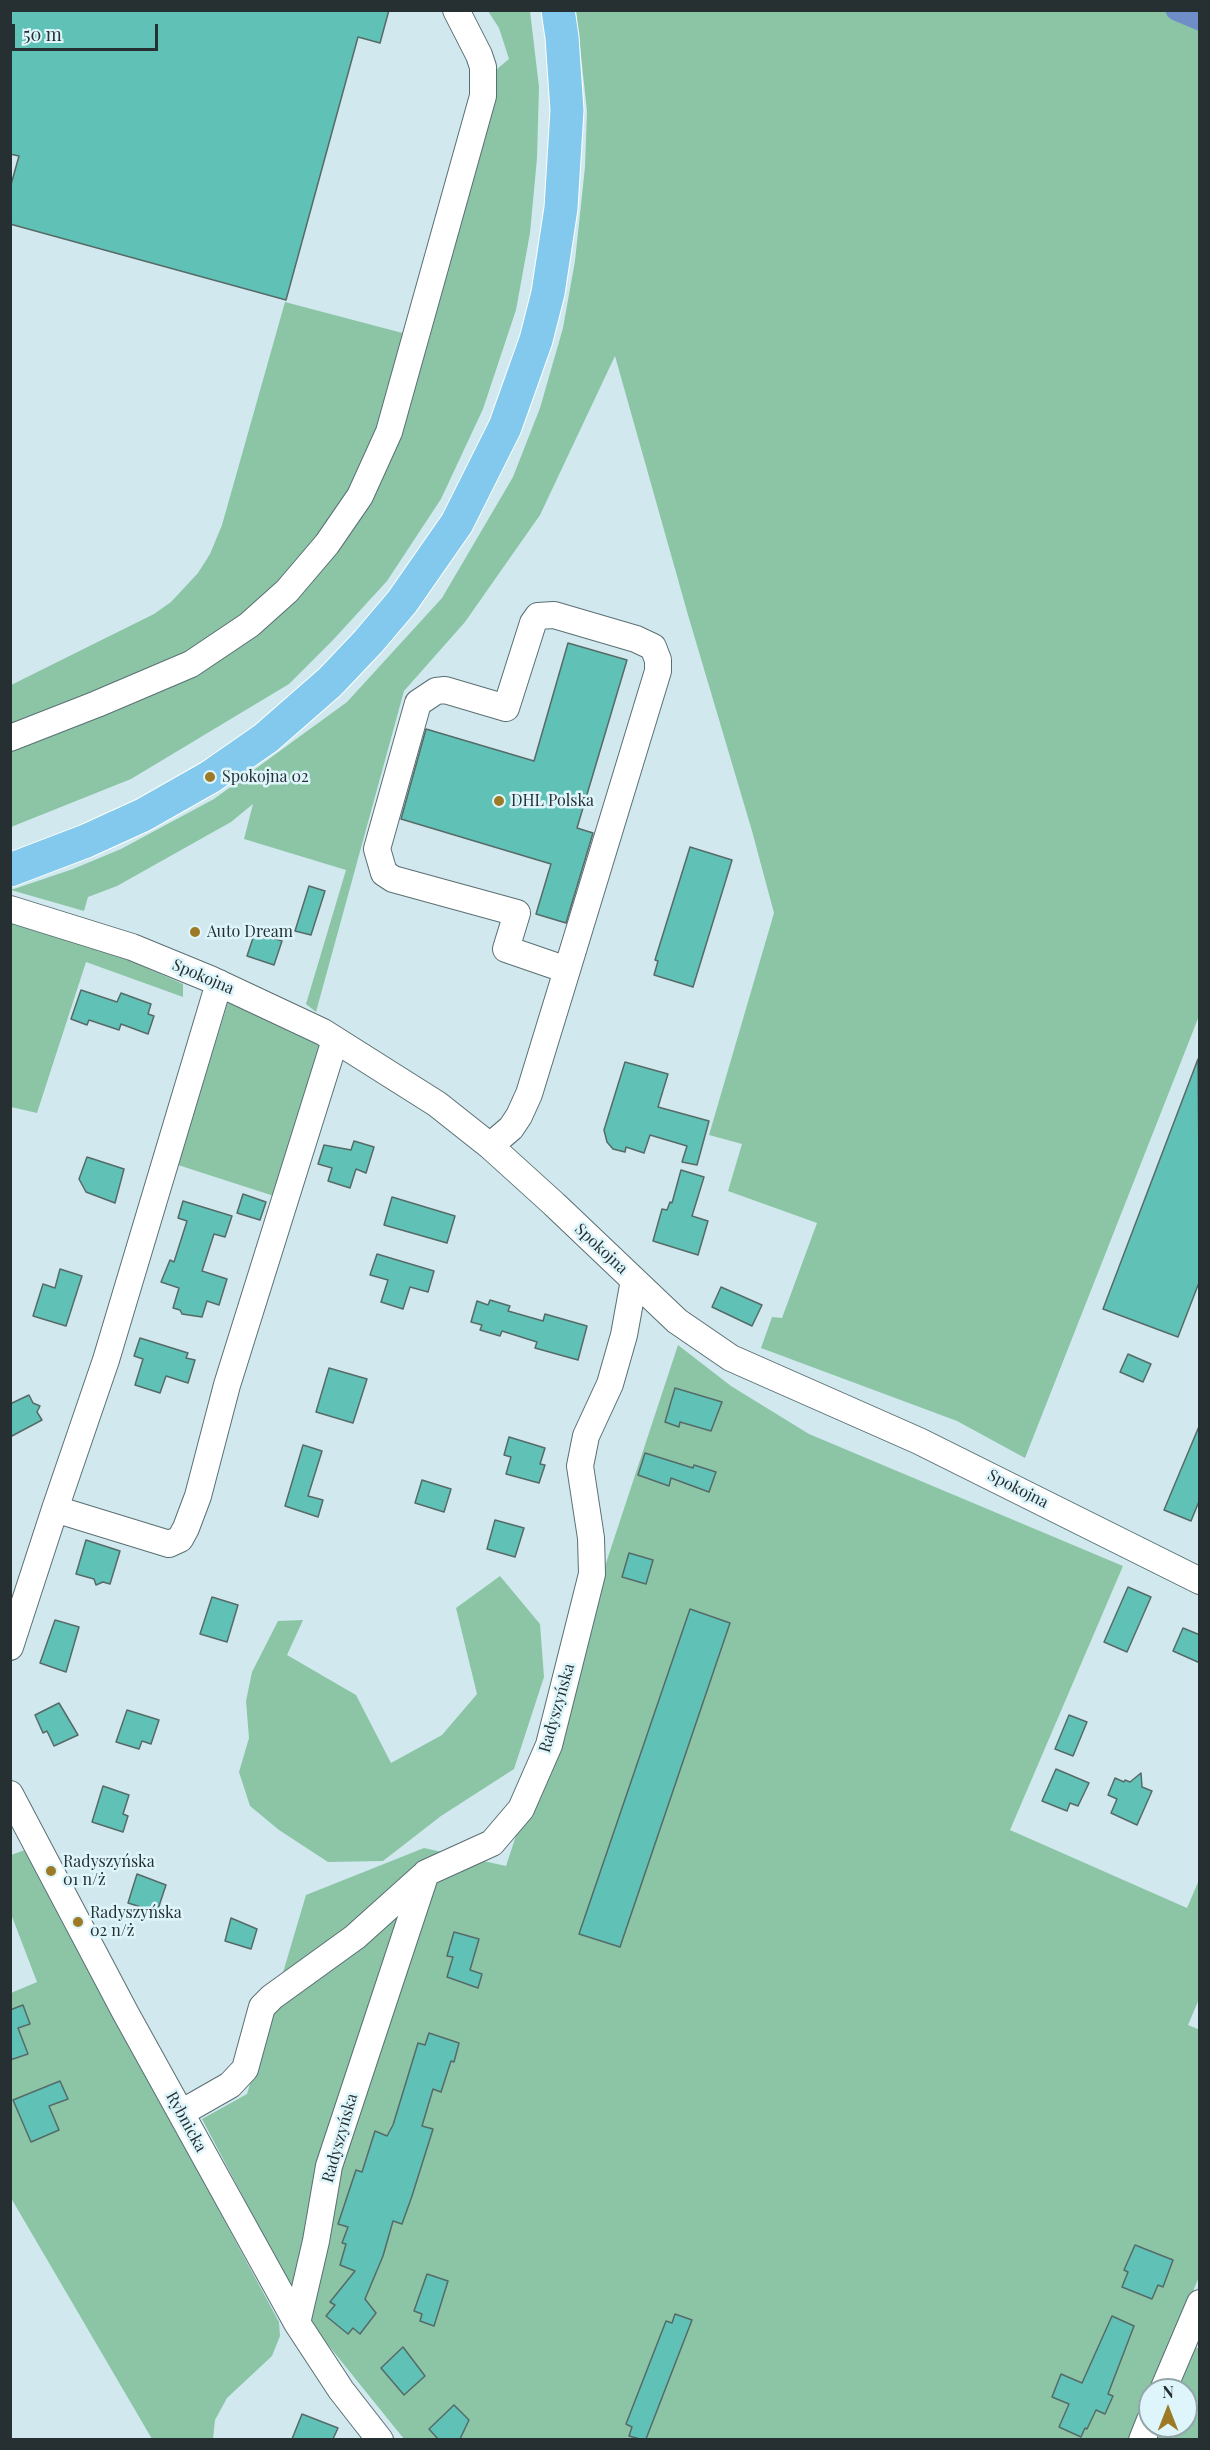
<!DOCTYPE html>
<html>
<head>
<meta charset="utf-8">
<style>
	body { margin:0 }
	#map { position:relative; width:1210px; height:2450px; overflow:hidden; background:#d1e9ee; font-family:"Playfair Display",serif }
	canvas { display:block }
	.frame { position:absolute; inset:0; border:12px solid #262f31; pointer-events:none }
	.north { position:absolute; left:1138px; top:2378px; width:60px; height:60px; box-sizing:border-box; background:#def6fb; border:2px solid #94a6aa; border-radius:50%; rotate:0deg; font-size:16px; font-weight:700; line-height:24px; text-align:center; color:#262f31 }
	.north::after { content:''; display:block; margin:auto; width:21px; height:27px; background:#9e7a26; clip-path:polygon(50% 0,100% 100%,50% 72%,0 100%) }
	.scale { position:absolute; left:12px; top:24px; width:146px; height:27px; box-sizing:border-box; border:3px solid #262f31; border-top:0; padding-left:8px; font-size:18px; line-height:21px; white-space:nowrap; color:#262f31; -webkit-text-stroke:4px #def6fb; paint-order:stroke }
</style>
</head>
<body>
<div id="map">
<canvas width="1210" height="2450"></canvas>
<div class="frame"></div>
<div class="north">N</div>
<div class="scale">50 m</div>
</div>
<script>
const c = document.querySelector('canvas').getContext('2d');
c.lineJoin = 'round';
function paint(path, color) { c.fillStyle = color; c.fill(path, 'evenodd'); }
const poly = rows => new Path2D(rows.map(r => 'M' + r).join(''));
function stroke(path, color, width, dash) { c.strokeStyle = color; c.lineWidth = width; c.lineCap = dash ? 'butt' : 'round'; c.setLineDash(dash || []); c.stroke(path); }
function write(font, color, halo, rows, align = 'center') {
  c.font = font + ' "Playfair Display",serif'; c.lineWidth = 5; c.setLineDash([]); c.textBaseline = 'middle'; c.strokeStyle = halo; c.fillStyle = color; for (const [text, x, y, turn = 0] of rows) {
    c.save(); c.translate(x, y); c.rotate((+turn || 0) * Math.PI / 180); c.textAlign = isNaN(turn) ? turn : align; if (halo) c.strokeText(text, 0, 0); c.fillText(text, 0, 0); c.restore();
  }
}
const green = poly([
	[488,11,530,11,539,87,537,158,530,233,516,310,483,409,441,499,387,581,333,640,289,684,131,779,11,827,11,685,154,614,171,602,198,573,210,554,222,525,285,302,429,340,492,103,497,69,509,59,499,28],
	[576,11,1199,11,1199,1016,1025,1458,957,1421,761,1348,772,1317,782,1318,817,1223,728,1191,742,1144,709,1135,774,913,752,831,688,615,615,356,540,515,465,622,404,691,316,1012,306,1004,346,870,244,839,253,804,231,822,117,886,88,897,84,911,11,890,73,869,121,849,214,799,347,702,442,598,513,477,540,408,563,328,575,261,585,167,587,111],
	[10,922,104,949,183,984,183,997,86,962,37,1113,11,1107],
	[228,1002,322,1046,277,1197,178,1165],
	[678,1345,731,1386,809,1434,1123,1566,1010,1830,1187,1908,1199,1880,1199,1999,1188,2025,1200,2030,1199,2277,1152,2390,1150,2390,1150,2396,1132,2439,404,2439,308,2320,202,2119,247,2094,306,1895,424,1848,506,1866],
	[500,1576,540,1624,544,1677,514,1769,441,1816,383,1861,328,1862,279,1830,250,1806,239,1772,249,1738,246,1701,252,1672,278,1621,303,1620,287,1655,356,1695,391,1763,442,1735,477,1694,456,1608],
	[25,1850,279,2322,280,2336,272,2356,227,2398,215,2420,213,2439,152,2439,11,2198,11,1993,37,1982,11,1914,11,1855],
	[1194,2346,1199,2349,1199,2439,1152,2440,1158,2426,1186,2426,1186,2390,1174,2390]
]);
const canal = poly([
	[1176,10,1200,20]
]);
const building = poly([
	[10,10,389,10,380,43,358,37,286,300,10,224,10,188,19,156,10,154,10,10],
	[568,643,627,660,577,828,593,833,566,923,536,914,551,864,401,819,426,729,534,761,568,643],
	[690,847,732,860,693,987,654,975,658,961,655,960,690,847],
	[309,886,325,891,311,935,295,931,309,886],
	[255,932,282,941,274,965,247,956,255,932],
	[81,990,117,1002,121,993,151,1004,148,1014,154,1016,148,1034,121,1024,119,1030,89,1020,87,1025,71,1019,81,990],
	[1198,1059,1200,1280,1178,1337,1103,1309,1198,1059],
	[625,1062,668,1074,658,1107,709,1121,697,1165,682,1162,687,1146,650,1135,644,1153,626,1147,625,1152,613,1149,607,1142,604,1130,625,1062],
	[354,1141,374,1147,366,1173,356,1169,350,1188,328,1181,332,1168,318,1164,324,1145,351,1150,354,1141],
	[87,1157,124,1169,115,1203,86,1192,79,1179,87,1157],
	[681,1170,704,1177,692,1216,708,1221,698,1255,653,1241,662,1209,667,1210,670,1202,672,1203,681,1170],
	[243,1194,266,1202,260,1220,237,1213,243,1194],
	[392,1197,455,1216,447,1243,384,1225,392,1197],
	[183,1201,232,1216,225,1237,214,1234,202,1271,227,1279,219,1305,207,1301,202,1317,182,1314,180,1310,173,1308,179,1288,161,1282,170,1260,174,1262,187,1221,178,1218,183,1201],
	[377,1254,434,1271,428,1292,410,1287,403,1309,381,1302,388,1280,370,1275,377,1254],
	[60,1269,82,1276,66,1326,33,1316,43,1284,55,1288,60,1269],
	[721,1287,762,1305,752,1326,712,1307,721,1287],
	[490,1300,510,1306,508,1311,543,1321,545,1314,587,1326,578,1360,535,1348,537,1342,502,1331,500,1336,480,1330,482,1325,471,1322,477,1301,488,1305,490,1300],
	[140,1338,188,1353,186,1358,195,1360,188,1383,166,1376,160,1393,135,1385,143,1359,134,1356,140,1338],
	[1128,1354,1151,1364,1143,1382,1120,1372,1128,1354],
	[329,1368,367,1379,353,1423,316,1412,329,1368],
	[675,1388,722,1402,711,1431,680,1422,679,1427,665,1422,675,1388],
	[29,1395,33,1403,40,1406,37,1412,42,1420,10,1437,10,1404,29,1395],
	[1200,1424,1200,1499,1191,1521,1164,1510,1200,1424],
	[509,1437,545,1448,540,1464,545,1465,539,1483,506,1474,511,1457,504,1455,509,1437],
	[303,1445,322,1451,308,1496,323,1500,318,1517,285,1506,303,1445],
	[645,1453,693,1468,694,1465,716,1472,709,1492,671,1478,669,1486,638,1475,645,1453],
	[422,1480,451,1489,444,1512,415,1503,422,1480],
	[495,1520,524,1528,515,1557,487,1549,495,1520],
	[86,1540,120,1551,110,1584,103,1582,96,1585,94,1579,76,1574,86,1540],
	[629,1553,653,1560,646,1584,622,1577,629,1553],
	[1128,1587,1151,1597,1127,1652,1104,1642,1128,1587],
	[212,1597,238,1605,227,1642,200,1634,212,1597],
	[690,1609,730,1623,620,1947,579,1934,690,1609],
	[55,1620,79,1627,66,1672,40,1663,55,1620],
	[1183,1628,1200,1635,1200,1663,1173,1651,1183,1628],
	[59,1703,78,1735,54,1746,47,1731,43,1733,35,1715,59,1703],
	[127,1710,159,1720,151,1744,142,1741,139,1749,116,1742,127,1710],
	[1069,1715,1087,1722,1073,1756,1055,1749,1069,1715],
	[1056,1769,1089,1783,1078,1806,1070,1803,1067,1811,1042,1801,1056,1769],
	[1141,1773,1142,1787,1152,1791,1137,1825,1111,1813,1117,1799,1108,1795,1115,1778,1124,1782,1125,1780,1130,1782,1141,1773],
	[103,1786,129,1795,123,1814,128,1816,123,1832,92,1822,103,1786],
	[137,1874,166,1885,157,1912,128,1903,137,1874],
	[231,1918,257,1929,251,1949,225,1941,231,1918],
	[454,1932,479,1939,470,1970,482,1974,478,1988,447,1977,453,1957,447,1956,454,1932],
	[23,2005,30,2024,18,2028,28,2054,10,2060,10,2010,23,2005],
	[429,2033,459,2043,454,2062,451,2061,441,2092,433,2089,422,2126,433,2129,412,2196,402,2224,393,2221,383,2256,365,2299,376,2313,360,2334,353,2328,348,2334,326,2316,335,2305,330,2302,355,2271,340,2265,346,2244,342,2243,348,2227,338,2224,356,2170,362,2172,375,2131,387,2136,393,2125,418,2043,425,2045,429,2033],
	[60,2081,68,2099,49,2106,59,2130,31,2142,13,2100,60,2081],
	[1135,2245,1173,2260,1163,2287,1158,2285,1152,2299,1122,2287,1128,2272,1124,2270,1135,2245],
	[427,2274,448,2281,434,2326,420,2321,422,2314,414,2311,427,2274],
	[675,2314,692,2320,646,2439,640,2439,629,2436,632,2427,626,2424,666,2321,672,2323,675,2314],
	[1112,2316,1134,2326,1108,2394,1113,2396,1105,2414,1096,2410,1087,2429,1085,2428,1081,2437,1059,2427,1069,2404,1052,2397,1061,2374,1082,2383,1112,2316],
	[403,2347,425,2376,404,2395,381,2368,403,2347],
	[454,2405,469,2420,460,2439,438,2439,429,2429,454,2405],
	[302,2414,338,2428,333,2439,292,2439,302,2414]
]);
const minor = poly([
	[10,738,97,704,191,664,249,625,287,591,327,544,360,496,389,432,483,96,483,67,479,55,456,10],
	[10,909,132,947,210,979,323,1032,437,1104,490,1146,554,1204,677,1321,731,1358,919,1441,1200,1581],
	[490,1146,511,1128,519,1116,529,1094,567,970,658,671,658,660,653,647,636,639,554,615,538,616,533,623,506,708,445,690,436,691,418,703,377,849,384,873,393,879,517,913,506,949,567,970],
	[55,1509,106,1360,219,983],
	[10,1647,55,1509,169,1544,180,1539,186,1528,198,1496,227,1385,335,1040],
	[10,1794,125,2012,297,2323,341,2390,380,2440],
	[181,2113,230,2085,245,2069,262,2007,272,1997,355,1937,423,1876],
	[297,2323,316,2241,329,2166,426,1873,492,1843,521,1809,549,1745,592,1574,591,1538,580,1466,586,1436,610,1384,624,1335,634,1280],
	[1163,2390,1200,2303],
	[1142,2440,1150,2420]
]);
const major = poly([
	[10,870,86,841,143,815,210,777,266,738,330,682,368,642,402,602,457,523,505,427,536,340,548,293,561,208,567,110,562,37,558,10]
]);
const markers = [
	[210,777,6,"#9e7a26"],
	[499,801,6,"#9e7a26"],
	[195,932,6,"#9e7a26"],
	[51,1871,6,"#9e7a26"],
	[78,1922,6,"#9e7a26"]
];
const poiNames = [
	["Spokojna 02",222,777],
	["DHL Polska",511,801],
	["Auto Dream",207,932],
	["Radyszyńska",63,1862],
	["01 n/ż",63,1880],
	["Radyszyńska",90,1913],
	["02 n/ż",90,1931]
];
const streetNames = [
	["Spokojna",203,977,23],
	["Spokojna",601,1249,43],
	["Spokojna",1018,1489,27],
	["Radyszyńska",557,1708,-74],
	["Rybnicka",186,2122,61],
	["Radyszyńska",340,2138,-74]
];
paint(green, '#8bc5a6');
stroke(canal, '#6f8ec7', 21);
paint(building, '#60c1b6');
stroke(building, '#566b68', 1.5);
stroke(minor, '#5a6f73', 28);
stroke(major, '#fff', 35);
stroke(minor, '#fff', 26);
stroke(major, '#83c9ed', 33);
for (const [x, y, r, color] of markers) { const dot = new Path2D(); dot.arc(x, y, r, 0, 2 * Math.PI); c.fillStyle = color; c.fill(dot); stroke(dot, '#def6fb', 2); }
write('16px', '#262f31', '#def6fb', poiNames, 'left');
write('16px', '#262f31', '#def6fb', streetNames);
</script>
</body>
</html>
